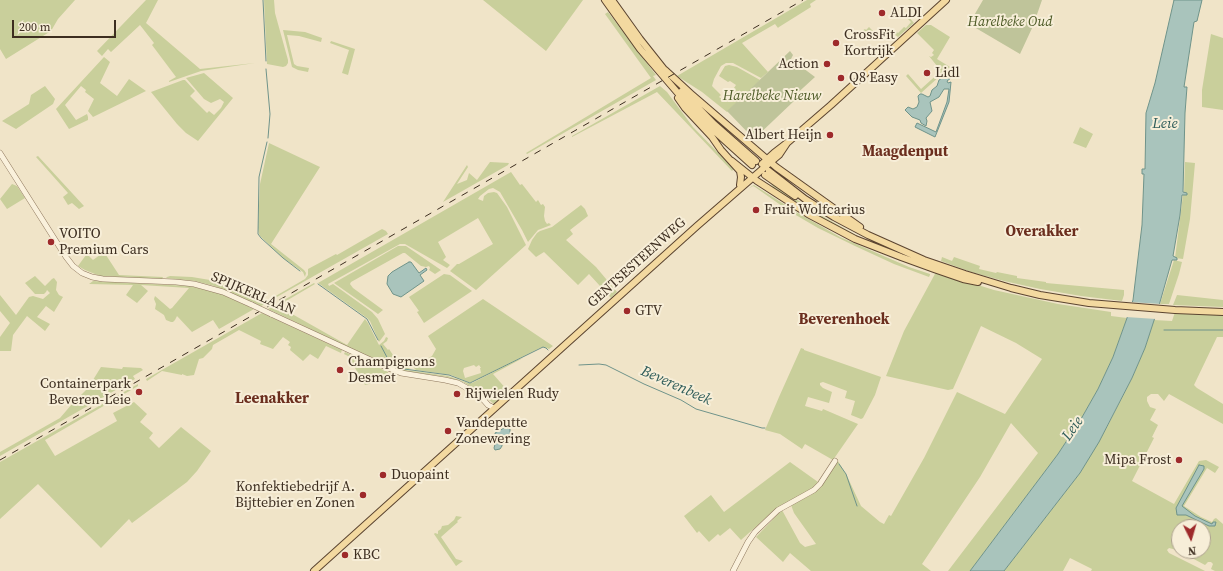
<!DOCTYPE html>
<html>
<head>
<meta charset="utf-8">
<style>
	body { margin:0 }
	#map { position:relative; width:1223px; height:571px; overflow:hidden; background:#f0e4c8; font-family:"Source Serif 4",serif }
	canvas { display:block }
	.north { position:absolute; left:1171px; top:519px; width:40px; height:40px; box-sizing:border-box; background:#f7eed8; border:1px solid #ada18e; border-radius:50%; rotate:175deg; font-size:11px; font-weight:700; line-height:16px; text-align:center; color:#3d2e20 }
	.north::after { content:''; display:block; margin:auto; width:14px; height:18px; background:#9e2a2b; clip-path:polygon(50% 0,100% 100%,50% 72%,0 100%) }
	.scale { position:absolute; left:12px; top:20px; width:104px; height:18px; box-sizing:border-box; border:2px solid #3d2e20; border-top:0; padding-left:5px; font-size:12px; line-height:14px; white-space:nowrap; color:#3d2e20; -webkit-text-stroke:3px #f7eed8; paint-order:stroke }
</style>
</head>
<body>
<div id="map">
<canvas width="1223" height="571"></canvas>
<div class="north">N</div>
<div class="scale">200 m</div>
</div>
<script>
const c = document.querySelector('canvas').getContext('2d');
c.lineJoin = 'round';
function paint(path, color) { c.fillStyle = color; c.fill(path, 'evenodd'); }
const poly = rows => new Path2D(rows.map(r => 'M' + r).join(''));
function stroke(path, color, width, dash) { c.strokeStyle = color; c.lineWidth = width; c.lineCap = dash ? 'butt' : 'round'; c.setLineDash(dash || []); c.stroke(path); }
function write(font, color, halo, rows, align = 'center') {
  c.font = font + ' "Source Serif 4",serif'; c.lineWidth = 4; c.setLineDash([]); c.textBaseline = 'middle'; c.strokeStyle = halo; c.fillStyle = color; for (const [text, x, y, turn = 0] of rows) {
    c.save(); c.translate(x, y); c.rotate((+turn || 0) * Math.PI / 180); c.textAlign = isNaN(turn) ? turn : align; if (halo) c.strokeText(text, 0, 0); c.fillText(text, 0, 0); c.restore();
  }
}
const green = poly([
	[0,0,75,0,58,19,51,31,6,59,0,49],
	[146,0,158,0,146,23,200,69,255,63,201,71,169,82,169,81,176,77,152,45,154,43,140,25,111,52,108,49,102,56,97,51],
	[264,0,274,0,275,13,288,60,288,63,286,66,283,67,267,64],
	[483,0,583,0,546,51],
	[807,0,816,0,810,4,811,7,779,27,778,28,775,24,742,43,768,72,761,78,733,63,726,63,721,66,714,79,712,86,721,95,719,97,725,101,736,85,730,81,728,82,719,76,725,66,729,65,737,67,760,80,727,112,702,92,677,76],
	[608,12,656,75,653,76,656,80,527,154,526,153,651,78,605,14],
	[908,16,914,23,898,37,893,33,871,33,862,31,865,29,866,30,869,27,874,32,875,30,879,33,881,31,883,32,888,28,892,32,894,30,898,33,904,27,906,28,911,22,906,17],
	[926,25,931,25,950,37,937,59,950,67,921,93,906,76,908,74,921,89,941,71,929,56,931,57,934,55,932,53,934,50,917,33],
	[283,30,305,32,322,38,321,42,299,36,287,35,294,64,297,66,309,68,308,72,298,70,292,67],
	[1211,34,1223,38,1223,110,1202,107,1202,90],
	[331,41,355,49,348,75,342,73,349,50,330,43],
	[104,57,110,62,100,83,117,96,129,79,146,91,93,117,88,111,94,99,85,92,86,90,81,86,65,105,76,120,87,114,88,117,88,120,69,129,56,109],
	[204,73,233,98,198,141,186,133,177,124,151,92,183,80,185,80,195,91,190,96,207,113,209,111,214,115,221,108,224,102,220,99,211,103,204,99,186,78],
	[45,86,55,99,53,104,16,129,2,121,29,104,31,95],
	[660,86,667,92,693,127,734,169,732,171,657,92,572,137,572,136],
	[1080,127,1093,134,1086,148,1073,143],
	[269,143,320,167,271,244,304,270,306,273,305,277,303,272,283,258,260,236,259,234,258,228,260,184],
	[38,156,84,206,79,209,72,203,68,205,63,197,68,193,36,157],
	[490,162,509,163,508,165,443,202,467,165,468,167,457,184,467,180,469,173,477,180],
	[1185,162,1195,163,1190,219,1183,259,1175,258,1183,195,1187,195,1187,193,1184,192],
	[511,172,520,185,522,184,536,202,538,200,541,205,543,204,545,207,544,216,545,221,547,224,549,223,551,225,538,230,528,242,522,230,500,192,493,188,489,189,480,196,478,199,483,201,484,196,488,193,494,192,497,193,507,207,526,245,476,290,450,271,457,264,459,264,493,244,478,218,438,242,446,257,443,260,450,265,447,268,405,244,400,244,328,284,329,286,333,284,372,312,378,319,385,334,379,342,370,321,367,318,318,283],
	[768,180,796,199,824,217,870,243,836,228,771,189,773,187],
	[12,184,17,186,25,198,7,209,0,199],
	[754,185,798,213,840,237,909,267,930,274,930,275,929,277,894,264,855,246,818,228,789,211,755,187,753,186,748,189,752,186],
	[581,205,585,209,588,216,570,230,573,234,566,240,596,267,617,292,611,298,589,274,578,285,544,252,536,257,528,249,532,240,537,233,540,231,552,227],
	[382,229,386,231,388,234,261,306,234,294,214,286,195,281,166,278,167,277,170,276,192,277,216,281,242,290,267,301,305,279,308,275,308,269,336,254,337,255],
	[398,246,406,246,441,270,435,274,429,270,430,268,429,266,426,267,421,266,405,253,403,253,351,282,350,284,353,288,383,310,378,314,334,283],
	[104,252,119,275,163,277,162,279,100,276,85,270,78,266,86,255,88,255,93,260],
	[942,257,952,261,954,257,980,266,979,269,996,273,997,272,1017,276,1017,278,1046,282,1046,283,1124,290,1124,295,1122,301,1081,296,1040,289,1004,281,971,272,941,261],
	[1174,260,1182,262,1179,274,1169,304,1160,304],
	[936,272,994,290,1058,304,1111,312,1111,316,1127,318,1113,357,1098,389,1081,419,1058,454,970,571,948,571,1038,453,1011,423,980,477,922,564,931,571,811,571,790,553,783,562,756,537,782,510,800,543,805,547,816,544,794,513,791,505,811,495,820,488,838,461,847,476,861,506,880,522,884,524,889,515,891,516,924,458,957,392,1005,414,1042,359,1016,343,981,326,953,389,948,390,886,376,904,331],
	[444,274,450,275,472,291,424,323,417,312,419,311,409,297],
	[35,276,45,286,52,279,54,278,57,282,56,290,59,295,63,297,54,312,46,306,37,317,50,324,45,331,27,316,13,335,11,351,0,351,0,337,10,323,0,311,0,295,16,315,29,297,33,296,43,299,50,293,47,290,46,292,44,294,35,294,25,283],
	[93,281,190,286,221,294,254,309,219,329,213,320,192,332,177,316,175,320,173,322,171,322,166,320,164,315,155,309,156,304,154,299,155,296,170,309,172,308,189,288,141,285,148,291,137,303,126,295,133,285,89,284],
	[314,283,315,284,281,304,285,310,347,345,365,319,368,323,379,345,384,341,386,337,388,338,387,341,383,344,388,350,389,349,395,358,389,362,388,366,268,309],
	[1177,295,1223,300,1223,307,1173,305],
	[483,299,553,346,549,349,544,347,540,348,472,382,468,382,451,375,416,370,413,367,406,370,448,376,468,383,472,383,517,360,523,358,493,374,508,391,494,404,478,391,463,382,447,377,404,371,390,367,396,360,405,366,413,367,432,356,436,349,428,336],
	[474,365,476,367,479,365,481,368,480,368,481,373,465,378,463,371,464,368],
	[1175,312,1223,314,1223,337,1217,337,1194,385,1197,388,1223,404,1223,424,1169,394,1164,401,1158,394,1151,394,1147,397,1147,401,1150,407,1156,409,1150,420,1158,425,1152,437,1154,438,1132,481,1174,504,1199,461,1206,460,1219,467,1215,473,1207,468,1184,506,1201,517,1212,522,1214,519,1216,518,1223,524,1223,571,1215,571,1211,569,1213,564,1211,562,1208,562,1205,565,1177,550,1169,548,1167,550,1169,553,1205,571,1091,571,1092,569,1070,558,1063,571,1004,571,1080,473,1107,427,1132,378,1145,348,1154,320,1172,321],
	[1179,527,1203,527,1203,551,1179,551],
	[262,313,342,350,341,353,326,346,318,359,310,354,303,361,290,350,291,347,288,345,290,342,283,337,273,349,260,344,261,341,239,330,213,345,212,349,203,358,199,359,194,375,187,376,182,374,182,375,162,371,147,381,146,379],
	[801,348,804,349,804,350,881,377,875,395,863,418,861,419,851,415,855,401,845,398,847,391,823,382,820,383,820,385,823,388,832,392,829,403,808,397,805,406,822,411,823,409,858,424,833,460,805,444,802,449,780,434,765,430,779,397],
	[345,352,388,372,388,374,369,384,365,385,348,356,344,354],
	[101,367,122,369,123,367,141,368,143,370,133,376,135,379,0,456,0,452,60,418,72,404,88,388],
	[138,384,138,386,45,440,55,456,117,421,113,413,134,402,147,414,140,422,153,433,149,438,159,448,181,427,211,451,197,471,187,482,132,523,129,519,101,548,38,484,0,519,0,462],
	[790,462,818,482,813,488,805,493,777,508,741,540,730,528,720,536,718,534,709,542,699,531,697,533,684,516,711,495,724,512],
	[456,516,462,517,457,521,458,522,441,537,456,559,463,561,456,566,434,534,435,533,438,534,438,531,441,529,442,526,448,525,454,520]
]);
const cemetery = poly([
	[983,0,1042,0,1033,26,1020,54,969,24],
	[790,51,793,55,791,59,815,77,792,98,794,101,754,139,727,111]
]);
const water = poly([
	[1174,0,1202,0,1197,21,1194,22,1184,87,1187,87,1185,113,1183,192,1187,193,1187,195,1182,195,1180,215,1173,256,1177,258,1177,260,1172,260,1160,302,1145,348,1132,378,1099,442,1080,473,1004,571,970,571,1058,454,1081,419,1098,389,1113,357,1127,318,1133,300,1142,225,1144,174,1142,174,1142,169,1145,169,1146,113,1155,83,1174,0],
	[945,73,952,75,951,78,947,81,948,83,951,82,949,102,935,137,915,127,917,123,936,132,947,102,949,89,944,89,939,97,930,102,932,111,926,118,927,121,926,126,921,123,920,120,912,117,905,110,908,107,913,109,917,107,919,102,918,96,920,94,922,94,928,97,930,96,932,90,937,86,939,80,945,76,945,73],
	[409,262,411,262,419,273,426,268,427,270,420,275,424,281,401,297,393,294,387,284,388,276,392,272,409,262],
	[506,427,510,429,510,434,502,439,502,446,500,449,495,450,494,448,496,441,495,433,506,427],
	[1199,465,1204,466,1204,469,1182,506,1195,516,1212,524,1213,522,1216,522,1215,526,1209,526,1186,515,1177,515,1176,508,1199,465]
]);
const pier = poly([
	[1130,302,1161,304,1156,319,1126,317]
]);
const stream = poly([
	[263,0,266,61],
	[266,69,270,114,268,138],
	[267,142,259,177,258,234,261,238,283,258,300,271],
	[318,284,367,319,378,340],
	[1164,330,1223,330],
	[381,346,389,361],
	[393,365,395,367,404,369,449,375,470,383,543,347,546,348,548,350],
	[579,365,599,364,606,365,644,384,681,400,696,409,762,428,765,428],
	[839,464,846,474,857,506]
]);
const tertiary = poly([
	[0,153,66,257,73,266,82,273,92,277,103,279,176,282,194,284,223,292,252,305],
	[271,314,388,368,401,373,445,380,458,383,472,391,481,397,488,405,494,408],
	[733,571,748,542,755,532,778,510,814,490,820,484,835,461]
]);
const primary = poly([
	[605,0,640,49,689,106,710,127,752,165],
	[612,0,640,39,667,73],
	[665,70,690,93,776,167,860,227],
	[682,91,714,124,756,161],
	[678,98,685,108,712,137,721,150,740,171,741,177,740,185],
	[732,161,757,181,808,214,855,239,901,257,934,269,963,279,978,282],
	[762,164,774,153,787,143,831,105,946,0],
	[769,171,805,199,834,217,868,235,924,260,965,274,1011,288,1040,295,1089,303,1175,310,1223,312],
	[765,175,795,196],
	[314,571,697,226,773,160,779,155,787,143]
]);
const rail = poly([
	[0,460,803,0]
]);
const tertiaryBridge = poly([
	[252,305,271,314]
]);
const markers = [
	[882,13,4,"#9e2a2b"],
	[836,43,4,"#9e2a2b"],
	[827,64,4,"#9e2a2b"],
	[927,73,4,"#9e2a2b"],
	[841,78,4,"#9e2a2b"],
	[830,135,4,"#9e2a2b"],
	[756,210,4,"#9e2a2b"],
	[51,242,4,"#9e2a2b"],
	[627,311,4,"#9e2a2b"],
	[340,370,4,"#9e2a2b"],
	[139,392,4,"#9e2a2b"],
	[457,394,4,"#9e2a2b"],
	[448,431,4,"#9e2a2b"],
	[1179,460,4,"#9e2a2b"],
	[383,475,4,"#9e2a2b"],
	[363,495,4,"#9e2a2b"],
	[345,555,4,"#9e2a2b"]
];
const poiNames = [
	["ALDI",890,13],
	["CrossFit",844,35],
	["Kortrijk",844,51],
	["Action",819,64,"right"],
	["Lidl",935,73],
	["Q8 Easy",849,78],
	["Albert Heijn",822,135,"right"],
	["Fruit Wolfcarius",764,210],
	["VOITO",59,234],
	["Premium Cars",59,250],
	["GTV",635,311],
	["Champignons",348,362],
	["Desmet",348,378],
	["Containerpark",131,384,"right"],
	["Beveren-Leie",131,400,"right"],
	["Rijwielen Rudy",465,394],
	["Vandeputte",456,423],
	["Zonewering",456,439],
	["Mipa Frost",1171,460,"right"],
	["Duopaint",391,475],
	["Konfektiebedrijf A.",355,487,"right"],
	["Bijttebier en Zonen",355,503,"right"],
	["KBC",353,555]
];
const parkNames = [
	["Harelbeke Oud",1010,22],
	["Harelbeke Nieuw",772,96]
];
const streetNames = [
	["GENTSESTEENWEG",637,263,-42],
	["SPIJKERLAAN",253,294,23]
];
const waterNames = [
	["Leie",1165,124],
	["Beverenbeek",676,386,24],
	["Leie",1073,429,-55]
];
const neighbourhoodNames = [
	["Maagdenput",905,152],
	["Overakker",1042,232],
	["Beverenhoek",844,320],
	["Leenakker",272,399]
];
paint(green, '#c9cf9b');
paint(cemetery, '#bfc49a');
paint(water, '#a9c4bc');
stroke(water, '#6f938a', 1);
paint(pier, '#f0e4c8');
stroke(stream, '#6f938a', 1);
stroke(tertiary, '#8d765c', 6);
stroke(primary, '#5b4430', 8);
stroke(tertiary, '#faf1dc', 5);
stroke(primary, '#f3d9a0', 6);
stroke(rail, '#3d2e20', 1, [7, 7]);
stroke(tertiaryBridge, '#8d765c', 6, []);
stroke(tertiaryBridge, '#faf1dc', 5);
for (const [x, y, r, color] of markers) { const dot = new Path2D(); dot.arc(x, y, r, 0, 2 * Math.PI); c.fillStyle = color; c.fill(dot); stroke(dot, '#f7eed8', 1.5); }
write('14px', '#3d2e20', '#f7eed8', poiNames, 'left');
write('italic 14px', '#4d5a26', '#f7eed8', parkNames);
write('14px', '#3d2e20', '#f7eed8', streetNames);
write('italic 15px', '#2f5d5a', '#f7eed8', waterNames);
write('bold 15px', '#6b2e1e', '#f7eed8', neighbourhoodNames);
</script>
</body>
</html>
